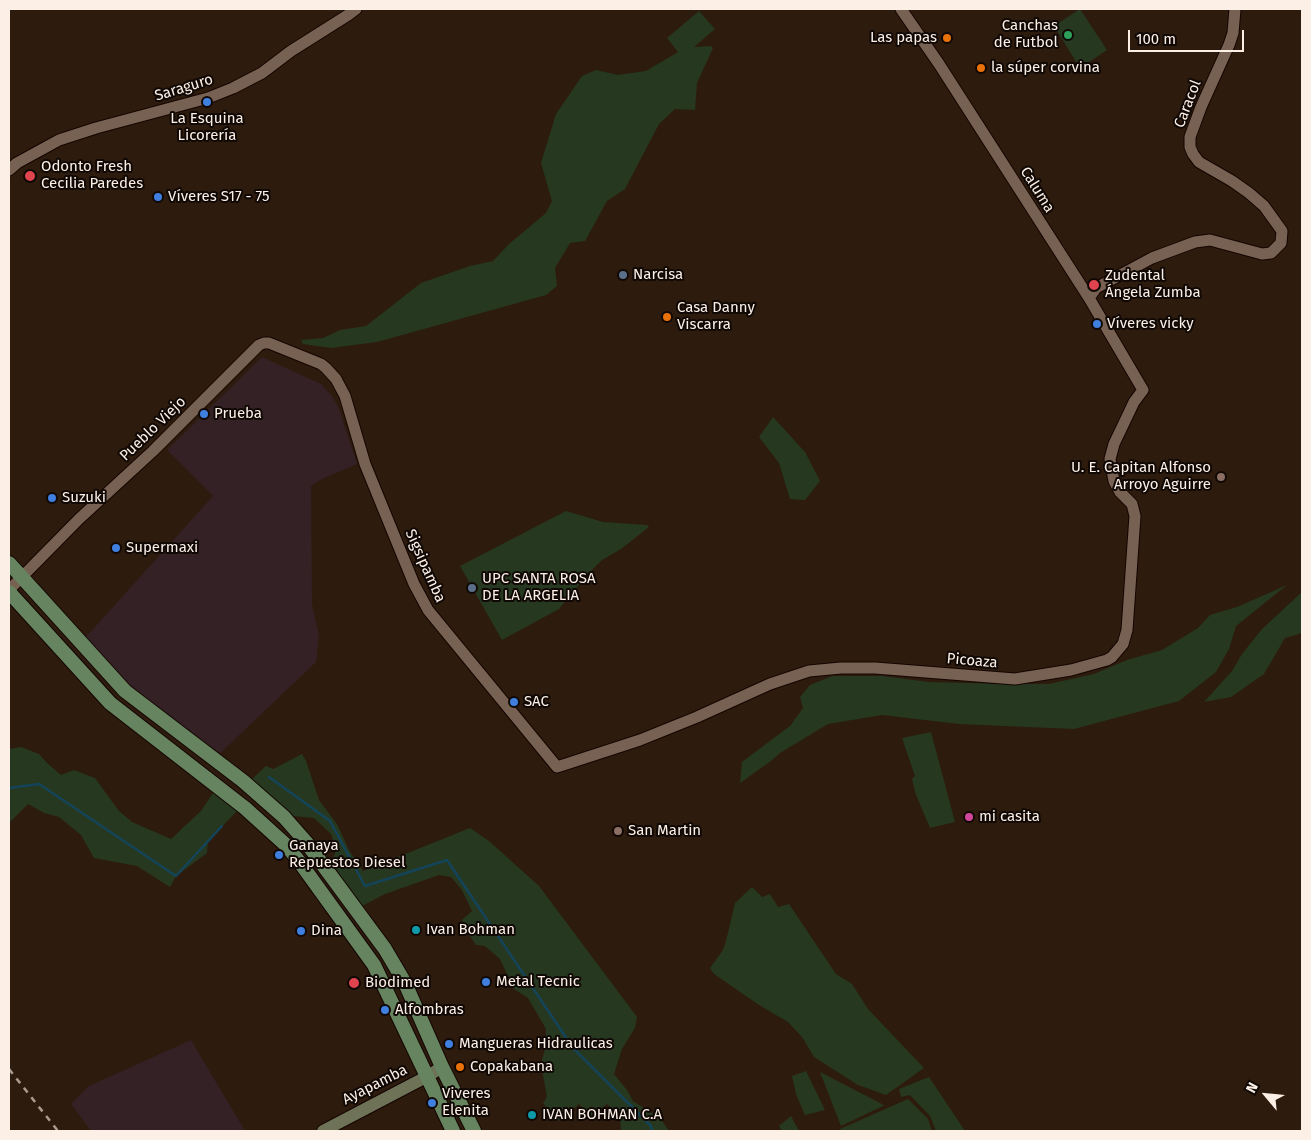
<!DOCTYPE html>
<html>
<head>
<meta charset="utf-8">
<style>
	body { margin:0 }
	#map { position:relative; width:1311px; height:1140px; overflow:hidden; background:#2d1b0e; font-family:"Fira Sans",sans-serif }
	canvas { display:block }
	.frame { position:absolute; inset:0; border:10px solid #fcefe6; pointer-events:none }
	.north { position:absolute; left:1241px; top:1070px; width:50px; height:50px; -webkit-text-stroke:4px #100804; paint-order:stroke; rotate:298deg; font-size:14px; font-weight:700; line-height:20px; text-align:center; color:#fcefe6 }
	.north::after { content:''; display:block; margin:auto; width:18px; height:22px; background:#fcefe6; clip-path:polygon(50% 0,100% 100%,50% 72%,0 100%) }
	.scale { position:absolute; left:1128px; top:30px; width:116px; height:22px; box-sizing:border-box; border:2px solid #fcefe6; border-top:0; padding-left:6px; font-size:15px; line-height:18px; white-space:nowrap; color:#fcefe6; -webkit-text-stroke:4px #100804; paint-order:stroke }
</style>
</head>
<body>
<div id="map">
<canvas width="1311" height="1140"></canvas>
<div class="frame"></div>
<div class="north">N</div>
<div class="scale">100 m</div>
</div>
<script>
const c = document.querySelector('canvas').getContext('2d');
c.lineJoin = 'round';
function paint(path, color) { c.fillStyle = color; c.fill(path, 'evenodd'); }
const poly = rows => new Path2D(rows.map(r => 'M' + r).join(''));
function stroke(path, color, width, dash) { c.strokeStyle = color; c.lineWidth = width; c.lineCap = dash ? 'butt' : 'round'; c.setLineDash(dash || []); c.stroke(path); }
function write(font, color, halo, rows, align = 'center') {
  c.font = font + ' "Fira Sans",sans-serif'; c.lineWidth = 4; c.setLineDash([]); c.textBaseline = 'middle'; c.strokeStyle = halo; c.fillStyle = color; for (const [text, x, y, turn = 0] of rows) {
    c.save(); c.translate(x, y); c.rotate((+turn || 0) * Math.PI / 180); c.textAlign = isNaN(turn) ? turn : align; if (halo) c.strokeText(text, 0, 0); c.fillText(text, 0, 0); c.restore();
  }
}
const industrial = poly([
	[262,357,321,384,332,396,339,409,357,464,322,479,311,486,312,604,319,636,316,662,213,760,133,690,85,638,213,496,167,450],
	[191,1040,245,1131,91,1131,71,1104,89,1086]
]);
const green = poly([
	[1080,9,1107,50,1080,68,1054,26],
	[699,11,715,29,694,47,711,46,713,48,697,83,695,110,675,109,659,124,625,189,607,201,585,241,570,243,555,268,557,286,546,295,377,342,331,348,303,344,301,340,323,338,340,330,366,326,421,283,470,266,493,261,509,244,546,213,552,201,541,163,556,114,582,76,596,70,618,75,646,71,678,52,667,38],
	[773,417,805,452,820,481,805,500,790,499,779,463,759,437],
	[566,511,603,522,647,525,649,527,621,549,602,560,586,576,559,609,502,640,460,566],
	[1287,585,1236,626,1229,649,1216,672,1179,701,1074,729,959,724,882,715,828,724,780,753,771,761,740,783,742,762,790,726,803,708,800,697,810,685,832,676,882,676,929,682,1008,684,1049,684,1094,674,1127,660,1162,650,1198,628,1210,615,1237,607],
	[1302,592,1302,633,1285,638,1264,674,1231,697,1204,702,1232,671,1242,654,1262,629],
	[931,732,955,822,930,828,916,795,912,779,915,776,902,738],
	[21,747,39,754,47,763,61,775,74,770,95,778,119,811,132,822,171,839,201,811,213,793,237,811,208,841,207,853,176,876,170,887,137,866,94,858,81,835,59,817,44,813,28,804,9,823,9,749],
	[302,754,306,761,319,800,337,824,349,850,363,871,470,828,489,841,539,886,637,1017,635,1028,622,1049,614,1074,627,1090,633,1101,661,1119,669,1131,621,1131,620,1116,607,1104,591,1117,579,1104,558,1121,543,1103,547,1097,541,1064,546,1045,546,1029,528,998,514,989,500,959,485,946,476,945,466,930,462,920,472,911,462,890,451,877,439,875,385,894,362,906,331,862,336,851,331,834,314,818,293,816,251,780,266,766,273,769],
	[752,887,762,897,770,894,778,907,789,904,836,974,852,984,868,1009,924,1068,886,1095,858,1085,814,1057,802,1037,788,1022,759,1005,714,974,710,968,723,950,727,937,735,903],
	[806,1071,825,1110,805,1115,796,1094,792,1076],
	[820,1072,884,1105,885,1105,841,1126],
	[929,1077,965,1131,936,1131,930,1116,910,1095,901,1097,899,1089],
	[908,1099,928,1119,932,1131,841,1131,840,1129],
	[791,1116,799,1131,782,1131,779,1126]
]);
const stream = poly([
	[269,777,330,821,365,886,447,860,573,1048,651,1126,652,1131],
	[9,788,39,784,176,876,222,826]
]);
const tertiary = poly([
	[9,170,17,163,59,140,96,128,208,98,233,88,262,73,291,51,348,15,356,9],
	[1089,298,1096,288,1152,258,1195,242,1210,240,1262,254,1271,253,1281,243,1282,231,1264,206,1249,193,1232,181,1199,162,1193,154,1190,147,1190,137,1201,107,1229,45,1233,33,1235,9],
	[9,590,79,519,153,451,259,345,264,343,269,343,321,364,326,368,336,379,345,396,365,464,414,584,428,610,557,767,640,740,697,717,770,684,809,671,841,668,875,668,1015,679,1071,670,1107,660,1112,657,1123,644,1127,630,1135,516,1132,504,1120,492,1114,481,1110,459,1114,444,1134,402,1143,390,1089,298,939,64,901,9]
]);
const secondary = poly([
	[323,1131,428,1076,442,1067]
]);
const primary = poly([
	[9,563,125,691,243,781,284,817,306,842,385,949,405,983,442,1067,474,1131],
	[9,592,110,703,245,808,287,846,301,864,374,965,453,1131]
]);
const rail = poly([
	[9,1069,58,1131]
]);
const markers = [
	[1068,35,5,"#2e9e5b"],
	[947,38,5,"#e8710a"],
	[981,68,5,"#e8710a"],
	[207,102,5,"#3f7fe0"],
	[30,176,6,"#e0444e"],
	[158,197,5,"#3f7fe0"],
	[623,275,5,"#5c6f8a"],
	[1094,285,6,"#e0444e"],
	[667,317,5,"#e8710a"],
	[1097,324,5,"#3f7fe0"],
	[204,414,5,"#3f7fe0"],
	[1221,477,5,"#8d6e63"],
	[52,498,5,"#3f7fe0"],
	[116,548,5,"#3f7fe0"],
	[472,588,5,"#5c6f8a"],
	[514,702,5,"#3f7fe0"],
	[969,817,5,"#d1479c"],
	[618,831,5,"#8d6e63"],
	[279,855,5,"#3f7fe0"],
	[416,930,5,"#0f9aa8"],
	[301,931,5,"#3f7fe0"],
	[486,982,5,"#3f7fe0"],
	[354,983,6,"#e0444e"],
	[385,1010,5,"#3f7fe0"],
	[449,1044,5,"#3f7fe0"],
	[460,1067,5,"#e8710a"],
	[432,1103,5,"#3f7fe0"],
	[532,1115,5,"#0f9aa8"]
];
const poiNames = [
	["Canchas",1058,26,"right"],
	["de Futbol",1058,43,"right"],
	["Las papas",937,38,"right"],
	["la súper corvina",991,68],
	["La Esquina",207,119,"center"],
	["Licorería",207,136,"center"],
	["Odonto Fresh",41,167],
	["Cecilia Paredes",41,184],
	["Víveres S17 - 75",168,197],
	["Narcisa",633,275],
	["Zudental",1105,276],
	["Ángela Zumba",1105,293],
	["Casa Danny",677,308],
	["Viscarra",677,325],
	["Víveres vicky",1107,324],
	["Prueba",214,414],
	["U. E. Capitan Alfonso",1211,468,"right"],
	["Arroyo Aguirre",1211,485,"right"],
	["Suzuki",62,498],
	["Supermaxi",126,548],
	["UPC SANTA ROSA",482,579],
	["DE LA ARGELIA",482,596],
	["SAC",524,702],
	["mi casita",979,817],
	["San Martin",628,831],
	["Ganaya",289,846],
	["Repuestos Diesel",289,863],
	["Ivan Bohman",426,930],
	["Dina",311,931],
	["Metal Tecnic",496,982],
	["Biodimed",365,983],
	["Alfombras",395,1010],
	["Mangueras Hidraulicas",459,1044],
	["Copakabana",470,1067],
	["Viveres",442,1094],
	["Elenita",442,1111],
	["IVAN BOHMAN C.A",542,1115]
];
const streetNames = [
	["Saraguro",184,88,-17],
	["Caracol",1188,104,-69],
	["Caluma",1037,190,58],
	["Pueblo Viejo",153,429,-44],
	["Sigsipamba",425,566,66],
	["Picoaza",972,661,5],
	["Ayapamba",375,1085,-27]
];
paint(industrial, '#342125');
paint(green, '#263820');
stroke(stream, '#144459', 2.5);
stroke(tertiary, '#150500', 13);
stroke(secondary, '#150500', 14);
stroke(primary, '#150500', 16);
stroke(tertiary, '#776152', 11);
stroke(secondary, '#6e7358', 12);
stroke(primary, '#65845f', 14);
stroke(rail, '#ab9c92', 2.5, [6, 6]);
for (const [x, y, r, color] of markers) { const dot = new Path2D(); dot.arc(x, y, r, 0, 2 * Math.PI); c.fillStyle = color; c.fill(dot); stroke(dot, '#100804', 2); }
write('15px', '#fcefe6', '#100804', poiNames, 'left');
write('15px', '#fcefe6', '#100804', streetNames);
</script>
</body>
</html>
